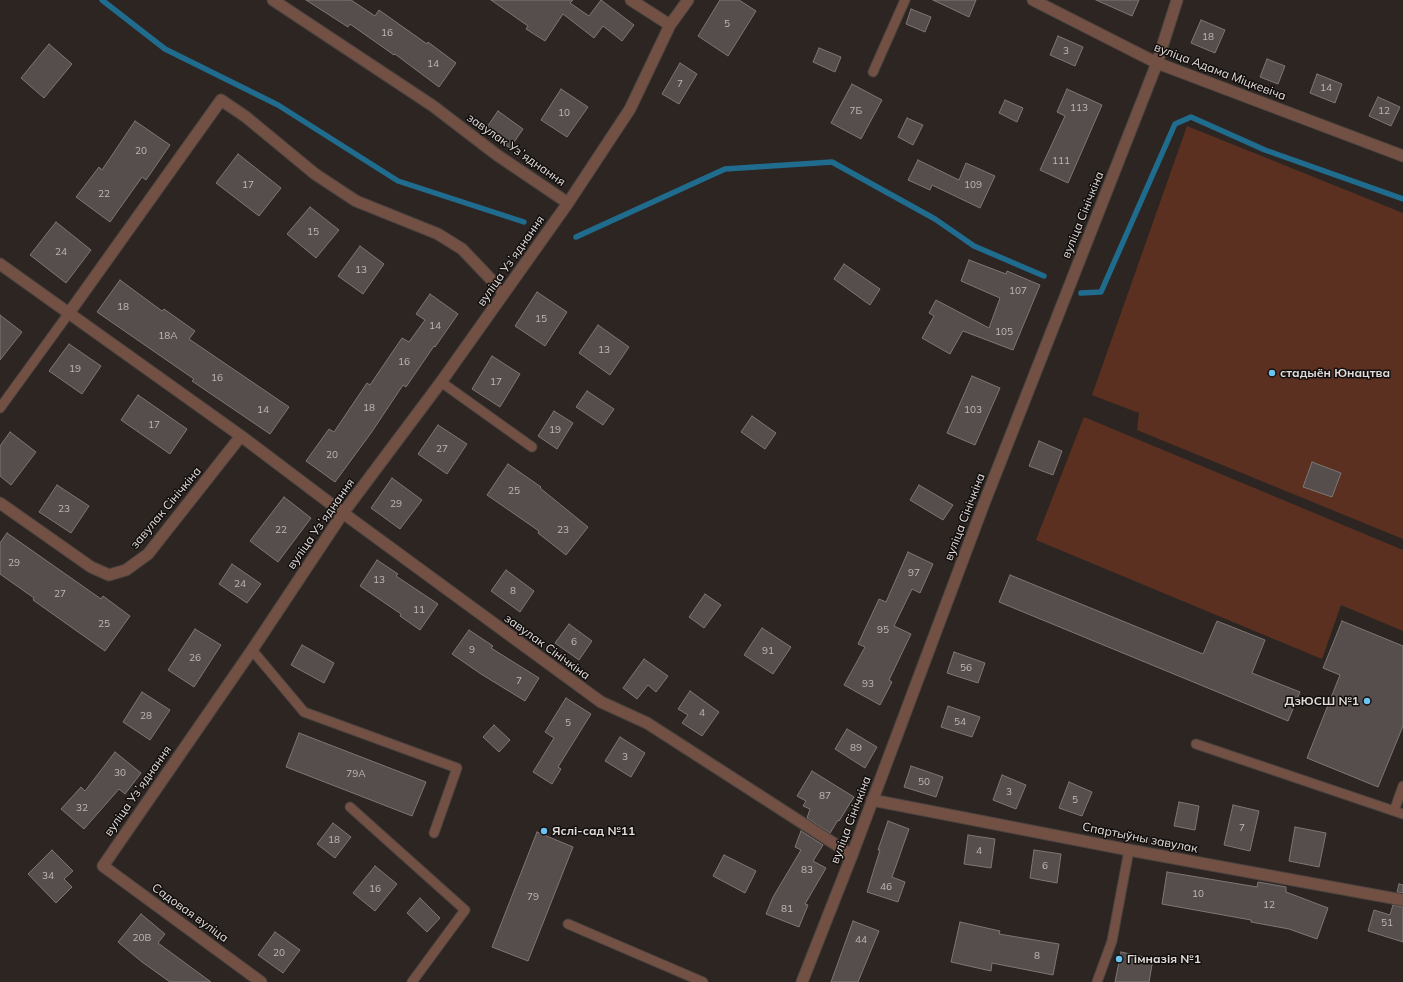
<!DOCTYPE html>
<html>
<head>
<meta charset="utf-8">
<style>
	body { margin:0 }
	canvas { display:block; background:#2c2522 }
</style>
</head>
<body>
<canvas width="1403" height="982"></canvas>
<script>
const c = document.querySelector('canvas').getContext('2d');
c.lineJoin = 'round';
function paint(path, color) { c.fillStyle = color; c.fill(path, 'evenodd'); }
const poly = rows => new Path2D(rows.map(r => 'M' + r).join(''));
function stroke(path, color, width, dash) { c.strokeStyle = color; c.lineWidth = width; c.lineCap = dash ? 'butt' : 'round'; c.setLineDash(dash || []); c.stroke(path); }
function write(font, color, halo, rows, align = 'center') {
  c.font = font + ' Mulish,sans-serif'; c.lineWidth = 3; c.setLineDash([]); c.textBaseline = 'middle'; c.strokeStyle = halo; c.fillStyle = color; for (const [text, x, y, turn = 0] of rows) {
    c.save(); c.translate(x, y); c.rotate((+turn || 0) * Math.PI / 180); c.textAlign = isNaN(turn) ? turn : align; if (halo) c.strokeText(text, 0, 0); c.fillText(text, 0, 0); c.restore();
  }
}
const green = poly([
	[1187,126,1403,213,1403,539,1137,430,1139,413,1092,395],
	[1084,417,1403,550,1403,631,1341,605,1322,659,1036,540]
]);
const stream = poly([
	[102,0,165,49,278,105,398,181,524,222],
	[576,237,725,169,832,162,935,219,974,246,1044,276],
	[1081,293,1101,292,1175,124,1191,117,1265,150,1403,199]
]);
const building = poly([
	[306,0,351,0,375,16,379,10,427,44,428,42,456,63,439,87,395,54,394,55,350,24,348,27,306,0],
	[491,0,573,0,570,3,589,16,601,0,634,25,622,41,603,26,594,38,563,14,545,41,526,29,528,26,491,0],
	[720,0,739,0,756,11,728,56,698,36,720,0],
	[933,0,976,0,969,17,933,0],
	[1096,0,1139,0,1132,16,1096,0],
	[911,9,931,17,925,32,906,24,911,9],
	[1201,20,1225,30,1215,53,1191,43,1201,20],
	[1058,36,1083,47,1075,66,1050,55,1058,36],
	[49,44,72,64,44,98,21,78,49,44],
	[819,48,841,57,835,72,813,62,819,48],
	[1267,59,1285,66,1278,84,1260,77,1267,59],
	[680,63,697,74,679,104,662,94,680,63],
	[1317,74,1342,84,1335,103,1310,93,1317,74],
	[852,84,882,100,861,139,831,123,852,84],
	[561,89,588,107,567,137,541,120,561,89],
	[1067,89,1102,105,1068,183,1040,170,1065,116,1057,112,1067,89],
	[1378,97,1400,107,1391,126,1369,116,1378,97],
	[1005,100,1023,108,1017,122,999,113,1005,100],
	[498,111,523,129,510,148,485,130,498,111],
	[907,118,923,125,913,145,898,137,907,118],
	[135,121,170,145,146,180,142,177,110,222,76,197,99,167,102,170,135,121],
	[238,154,281,188,259,216,216,183,238,154],
	[918,160,959,180,966,163,995,176,980,208,932,185,930,190,908,180,918,160],
	[310,207,339,230,316,258,287,234,310,207],
	[56,222,91,250,66,283,30,255,56,222],
	[360,246,384,264,363,294,338,276,360,246],
	[969,260,1006,274,1007,271,1040,285,1013,350,963,331,950,354,922,338,934,316,929,313,936,300,989,328,1000,298,961,281,969,260],
	[844,264,880,289,870,305,834,279,844,264],
	[120,280,162,311,164,309,195,331,189,339,289,407,270,434,192,381,194,379,97,312,120,280],
	[537,292,567,312,545,346,515,326,537,292],
	[430,294,458,314,435,347,434,346,406,387,403,385,371,433,335,482,306,461,329,429,334,432,367,383,370,385,402,338,409,342,425,320,416,314,430,294],
	[0,315,22,332,0,360,0,315],
	[598,325,629,347,610,375,579,353,598,325],
	[69,344,101,366,82,394,49,371,69,344],
	[492,356,520,374,500,407,472,389,492,356],
	[972,376,1000,388,975,445,947,433,972,376],
	[587,391,614,409,603,425,576,407,587,391],
	[138,395,187,429,170,454,121,420,138,395],
	[554,411,573,423,557,449,538,436,554,411],
	[752,416,776,433,765,449,741,432,752,416],
	[438,425,467,444,447,474,418,454,438,425],
	[10,432,36,452,11,485,0,476,0,446,10,432],
	[1039,441,1062,451,1053,475,1029,466,1039,441],
	[1312,462,1341,473,1332,497,1303,487,1312,462],
	[508,464,541,487,540,488,588,527,566,555,538,533,539,531,487,495,508,464],
	[392,478,422,500,400,529,371,508,392,478],
	[57,485,89,506,71,533,39,512,57,485],
	[919,485,953,505,943,520,910,500,919,485],
	[284,497,311,518,278,562,250,541,284,497],
	[7,533,101,599,103,596,130,616,105,651,33,600,34,598,0,574,0,543,7,533],
	[908,552,933,564,920,593,912,589,894,626,911,634,889,680,892,682,880,705,844,685,865,647,858,644,879,599,886,602,908,552],
	[377,560,398,574,396,576,438,604,420,630,400,616,401,614,360,586,377,560],
	[232,564,261,584,247,603,219,584,232,564],
	[506,570,534,591,520,612,491,591,506,570],
	[1010,575,1203,654,1217,621,1265,640,1252,673,1300,692,1288,721,999,602,1010,575],
	[705,594,721,605,704,628,689,617,705,594],
	[1342,621,1403,646,1403,726,1378,787,1307,758,1340,675,1323,668,1342,621],
	[569,624,592,641,579,660,555,643,569,624],
	[762,628,791,647,773,674,744,655,762,628],
	[195,629,221,645,194,687,168,670,195,629],
	[469,630,493,646,491,648,539,678,525,701,481,674,452,654,469,630],
	[302,645,334,663,324,683,291,665,302,645],
	[954,652,985,663,978,683,947,673,954,652],
	[644,659,668,676,656,692,648,685,637,699,623,688,644,659],
	[690,691,719,712,702,736,682,723,688,715,678,709,690,691],
	[142,692,170,710,150,740,123,722,142,692],
	[566,698,591,714,558,767,561,769,552,784,533,772,554,738,545,732,566,698],
	[948,706,980,717,972,737,941,727,948,706],
	[494,725,510,740,499,752,483,737,494,725],
	[847,729,877,747,865,768,835,749,847,729],
	[299,733,426,782,412,816,286,767,299,733],
	[620,737,645,753,631,777,605,761,620,737],
	[115,752,141,773,125,794,119,789,84,829,61,809,81,787,85,791,115,752],
	[911,766,943,777,936,797,904,787,911,766],
	[812,771,854,797,839,821,838,820,830,833,807,818,810,809,803,806,806,801,797,796,812,771],
	[1002,775,1026,785,1016,809,993,800,1002,775],
	[1069,782,1092,792,1082,816,1059,808,1069,782],
	[1179,802,1199,806,1195,830,1174,826,1179,802],
	[1233,805,1259,811,1250,851,1224,845,1233,805],
	[888,821,909,829,892,877,905,882,898,902,867,892,880,850,878,850,888,821],
	[333,823,351,837,335,858,317,844,333,823],
	[1295,827,1326,833,1319,867,1289,861,1295,827],
	[801,831,823,845,813,861,826,868,805,904,808,905,799,927,766,914,773,897,801,850,795,847,801,831],
	[537,832,573,847,528,961,492,947,537,832],
	[968,835,995,839,991,868,964,864,968,835],
	[52,850,73,871,64,879,72,887,56,903,28,874,52,850],
	[1034,850,1061,854,1057,883,1030,878,1034,850],
	[724,855,756,871,745,893,713,876,724,855],
	[375,866,397,884,375,911,353,893,375,866],
	[1167,872,1257,887,1258,882,1286,887,1286,892,1328,908,1317,939,1289,929,1251,922,1251,920,1162,904,1167,872],
	[1399,884,1403,885,1403,893,1397,892,1399,884],
	[420,898,440,918,427,932,407,913,420,898],
	[1393,905,1403,907,1403,942,1368,931,1374,910,1390,915,1393,905],
	[141,914,165,934,158,943,211,982,170,982,142,962,118,942,141,914],
	[853,921,879,931,858,982,831,982,853,921],
	[960,922,1000,931,999,934,1059,944,1053,975,992,963,991,971,951,962,960,922],
	[275,932,300,950,283,973,258,955,275,932],
	[1121,952,1153,959,1149,982,1115,982,1121,952]
]);
const service = poly([
	[873,72,905,0],
	[441,382,532,447],
	[0,408,69,313],
	[252,650,304,712,457,768,434,833],
	[1196,744,1403,814],
	[350,807,465,910,412,982],
	[1394,811,1403,786],
	[568,924,703,982],
	[1097,982,1112,941,1129,850]
]);
const minor = poly([
	[273,0,433,106,497,155,568,203],
	[631,0,670,25],
	[1157,63,1177,0],
	[0,264,241,436,343,513,601,702,647,723,852,855],
	[69,313,221,100,246,117,315,174,356,201,438,234,462,249,504,293],
	[0,503,91,567,109,575,126,570,148,554,241,436],
	[872,800,1129,850,1403,900],
	[261,982,103,866,252,650,343,513,441,382,568,203,630,109,670,25,688,0]
]);
const tertiary = poly([
	[1033,0,1157,63,1403,156],
	[802,982,852,855,983,506,1157,63]
]);
const markers = [
	[1272,373,4,"#6ac3f1"],
	[1367,701,4,"#6ac3f1"],
	[544,831,4,"#6ac3f1"],
	[1119,959,4,"#6ac3f1"]
];
const numberNames = [
	["5",727,24],
	["16",387,33],
	["18",1208,37],
	["3",1066,51],
	["14",433,64],
	["7",680,84],
	["14",1326,88],
	["113",1079,108],
	["7Б",856,111],
	["12",1384,111],
	["10",564,113],
	["20",141,151],
	["111",1061,161],
	["17",248,185],
	["109",973,185],
	["22",104,194],
	["15",313,232],
	["24",61,252],
	["13",361,270],
	["107",1018,291],
	["18",123,307],
	["15",541,319],
	["14",435,326],
	["105",1004,332],
	["18А",168,336],
	["13",604,350],
	["16",404,362],
	["19",75,369],
	["16",217,378],
	["17",496,382],
	["18",369,408],
	["14",263,410],
	["103",973,410],
	["17",154,425],
	["19",555,430],
	["27",442,449],
	["20",332,455],
	["25",514,491],
	["29",396,504],
	["23",64,509],
	["22",281,530],
	["23",563,530],
	["29",14,563],
	["97",914,573],
	["13",379,580],
	["24",240,584],
	["8",513,591],
	["27",60,594],
	["11",419,610],
	["25",104,624],
	["95",883,630],
	["6",574,642],
	["9",472,650],
	["91",768,651],
	["26",195,658],
	["56",966,668],
	["7",519,681],
	["93",868,684],
	["4",702,713],
	["28",146,716],
	["54",960,722],
	["5",568,723],
	["89",856,748],
	["3",625,757],
	["30",120,773],
	["79А",356,774],
	["50",924,782],
	["3",1009,792],
	["87",825,796],
	["5",1075,800],
	["32",82,808],
	["7",1242,828],
	["18",334,840],
	["4",979,851],
	["6",1045,866],
	["83",807,870],
	["34",48,876],
	["46",886,887],
	["16",375,889],
	["10",1198,894],
	["79",533,897],
	["12",1269,905],
	["81",787,909],
	["51",1387,923],
	["20В",142,938],
	["44",861,940],
	["20",279,953],
	["8",1037,956]
];
const streetNames = [
	["вуліца Адама Міцкевіча",1220,72,21],
	["завулак Узʼяднання",516,150,35],
	["вуліца Сінічкіна",1083,215,-68],
	["вуліца Узʼяднання",511,261,-55],
	["завулак Сінічкіна",166,508,-50],
	["вуліца Сінічкіна",965,517,-69],
	["вуліца Узʼяднання",321,524,-55],
	["завулак Сінічкіна",547,647,36],
	["вуліца Узʼяднання",138,791,-55],
	["вуліца Сінічкіна",851,820,-69],
	["Спартыўны завулак",1140,838,11],
	["Садовая вуліца",190,913,36]
];
const poiNames = [
	["стадыён Юнацтва",1280,373],
	["ДзЮСШ №1",1359,701,"right"],
	["Яслі-сад №11",552,831],
	["Гімназія №1",1127,959]
];
paint(green, '#5b3020');
stroke(stream, '#206c8f', 5.5);
paint(building, '#564e4c');
stroke(building, '#7e7673', 1);
stroke(service, '#49423f', 11);
stroke(minor, '#49423f', 13);
stroke(tertiary, '#49423f', 13);
stroke(service, '#725043', 9);
stroke(minor, '#725043', 11);
stroke(tertiary, '#725043', 11);
for (const [x, y, r, color] of markers) { const dot = new Path2D(); dot.arc(x, y, r, 0, 2 * Math.PI); c.fillStyle = color; c.fill(dot); stroke(dot, '#120f0e', 1.5); }
write('10px', '#beb8b6', null, numberNames);
write('12px', '#e1dcda', '#120f0e', streetNames);
write('bold 12px', '#e1dcda', '#120f0e', poiNames, 'left');
</script>
</body>
</html>
